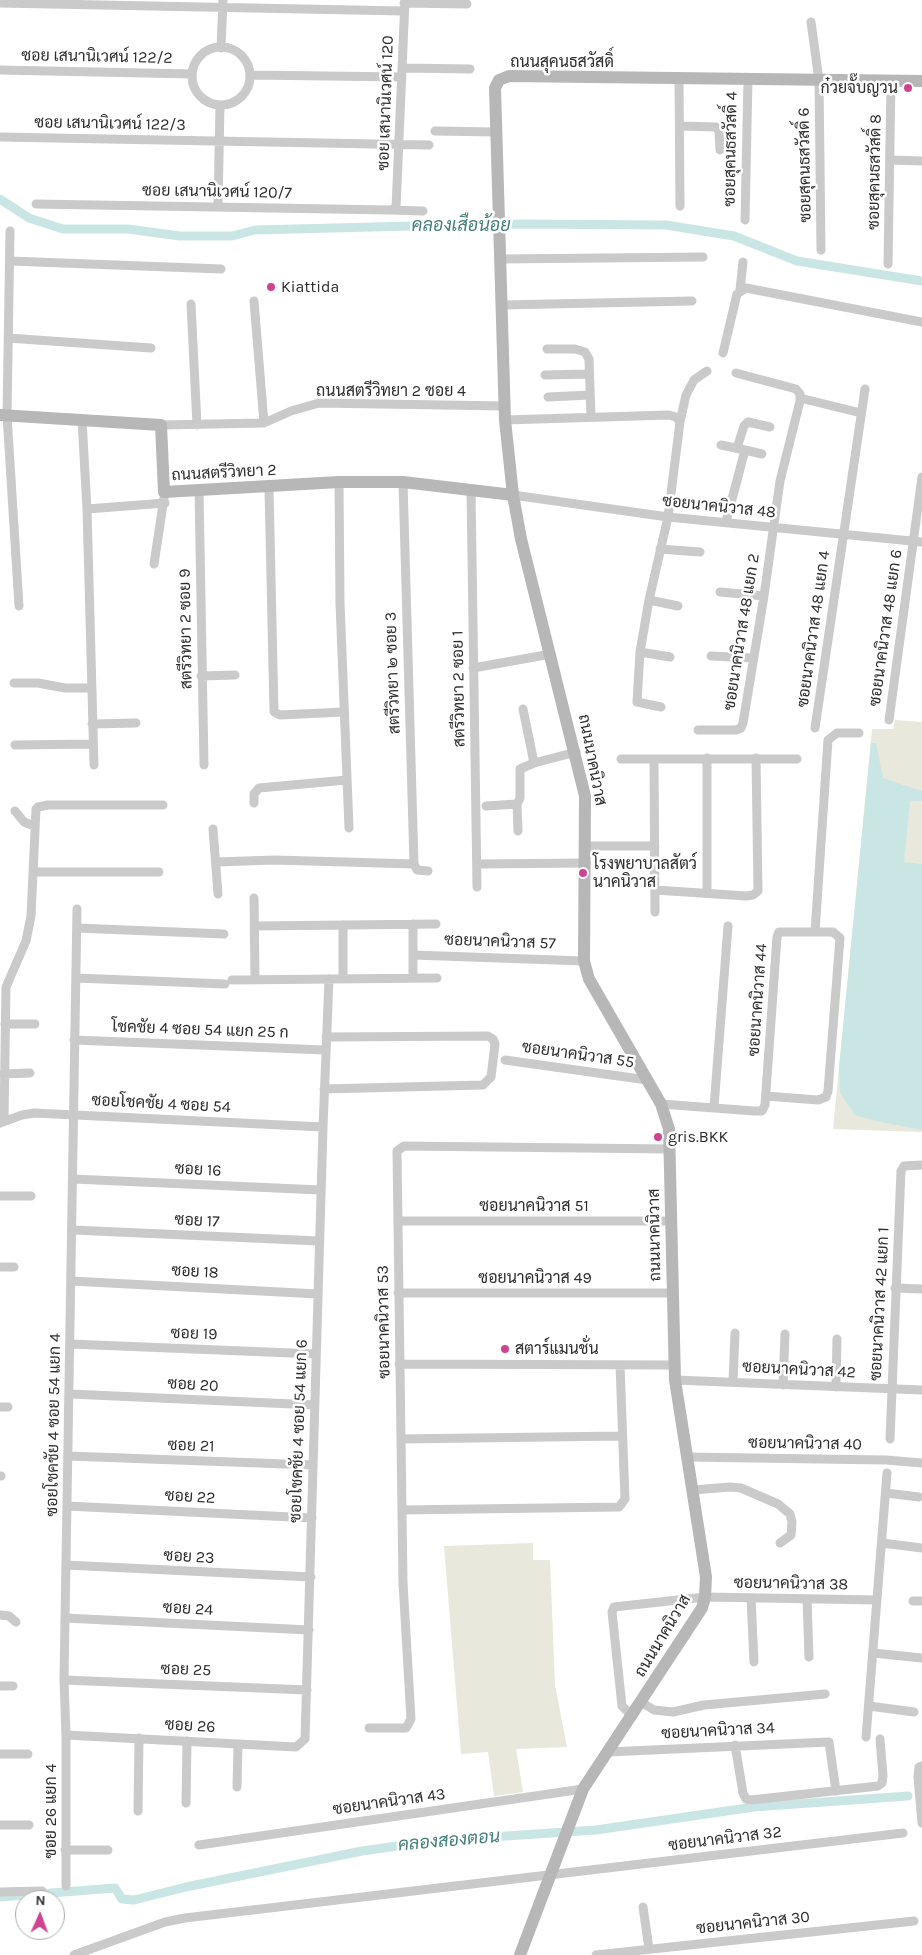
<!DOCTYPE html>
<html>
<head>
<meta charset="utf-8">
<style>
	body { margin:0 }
	#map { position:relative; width:922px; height:1955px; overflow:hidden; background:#fff; font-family:Karla,sans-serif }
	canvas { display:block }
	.north { position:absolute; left:15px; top:1890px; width:50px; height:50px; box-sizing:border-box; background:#fff; border:1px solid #ababab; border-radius:50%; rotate:2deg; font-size:14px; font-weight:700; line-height:20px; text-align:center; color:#2d2d2d }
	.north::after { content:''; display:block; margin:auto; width:18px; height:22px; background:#cf4390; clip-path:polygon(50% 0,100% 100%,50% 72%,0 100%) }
</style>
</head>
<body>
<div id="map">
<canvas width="922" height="1955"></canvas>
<div class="north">N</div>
</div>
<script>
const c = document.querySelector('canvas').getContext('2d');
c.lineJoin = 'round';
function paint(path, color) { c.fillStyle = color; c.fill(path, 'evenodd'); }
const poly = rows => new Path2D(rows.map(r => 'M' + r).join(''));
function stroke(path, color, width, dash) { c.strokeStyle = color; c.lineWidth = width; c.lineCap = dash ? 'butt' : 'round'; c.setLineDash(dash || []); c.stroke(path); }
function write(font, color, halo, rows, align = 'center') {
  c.font = font + ' Karla,Sarabun,sans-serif'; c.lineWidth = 5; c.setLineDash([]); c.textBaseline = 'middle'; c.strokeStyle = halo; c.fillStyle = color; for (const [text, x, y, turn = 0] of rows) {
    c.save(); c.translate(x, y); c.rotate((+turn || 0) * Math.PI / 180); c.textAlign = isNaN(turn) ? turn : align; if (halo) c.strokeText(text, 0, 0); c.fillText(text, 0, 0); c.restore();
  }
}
const green = poly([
	[895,720,922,722,922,1132,833,1129,872,729,893,729],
	[533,1543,533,1560,550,1560,555,1685,567,1747,516,1749,523,1792,494,1796,488,1752,461,1754,444,1546]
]);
const water = poly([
	[871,743,876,743,883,778,922,791,922,801,910,801,904,862,922,864,922,1130,876,1121,855,1115,840,1093,839,1068]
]);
const canal = poly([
	[0,199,29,218,63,229,128,229,180,236,232,236,255,230,413,226,524,224,666,225,734,236,797,261,922,281],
	[0,1897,115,1888,122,1899,134,1900,186,1887,362,1851,432,1841,596,1830,754,1807,908,1796]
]);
const street = poly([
	[0,3,404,11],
	[404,3,467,4],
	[811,22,819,80,821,250],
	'192 76a29 29 0 1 1 58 0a29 29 0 1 1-58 0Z',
	[221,48,223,0],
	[402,68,470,69],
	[0,70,192,74],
	[250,75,402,77],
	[679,78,680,206],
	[680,126,716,127,719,131,720,150],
	[435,131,496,132],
	[0,137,429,145],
	[890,160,922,161],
	[36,204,390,210,396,208,405,0],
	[218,207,220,105],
	[390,210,423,211],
	[745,220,748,79],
	[10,231,7,415,19,606],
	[500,259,703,257],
	[10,261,221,269],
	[888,264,891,80],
	[740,290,743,262],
	[254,301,264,423],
	[191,304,197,425],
	[502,305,692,301],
	[8,338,151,348],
	[547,349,575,349,585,352,589,359,591,417],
	[723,353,737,294,746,288,922,322],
	[545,375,589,374],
	[548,397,590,395],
	[800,398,861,413],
	[82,420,87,509,94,765],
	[505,420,669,415,676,417,680,422],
	[161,425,264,423,291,411,319,403,505,406],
	[721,445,745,450,726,522],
	[737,448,744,426,748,422,770,427],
	[745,450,762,454],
	[339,482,340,603,349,828],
	[403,482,414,864,417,870,428,871],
	[269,488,274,712,280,715,344,712],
	[199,491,204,765],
	[471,491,477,887],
	[513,495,668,517,922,542],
	[87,509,165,503],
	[660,549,700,552],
	[154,564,164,498],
	[720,592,764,596],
	[649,600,678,606],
	[640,652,670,657],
	[711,656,753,658],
	[473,668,551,654],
	[201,676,235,675],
	[14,683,38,683,65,688,91,688],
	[661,707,637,702,640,652,649,600,668,517,680,422,686,395,694,380,707,371],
	[889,720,922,477],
	[92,724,136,723],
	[815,728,865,389],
	[698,730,736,730,741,728,743,723,764,596,780,481,800,401,800,394,796,389,736,373],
	[15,745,93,744],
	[707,758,707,893],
	[621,759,797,759],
	[654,760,655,912],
	[534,763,576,752],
	[254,803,254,794,259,788,347,780],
	[486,806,517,804],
	[15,811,24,822,34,826],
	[213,829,218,894],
	[518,831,517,804,520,798,520,769,534,763,523,709],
	[586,846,655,846],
	[216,862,275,860,414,864],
	[477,864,586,863],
	[33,872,159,872],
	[655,890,746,896,753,895,758,891,756,758],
	[254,898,255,980],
	[255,926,436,924],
	[77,928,224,934],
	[413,955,584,961],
	[76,978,225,984],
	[413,978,413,924],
	[343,979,343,925],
	[232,980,437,978],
	[5,1024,35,1024],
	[74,1040,325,1050],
	[505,1060,647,1080],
	[3,1074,30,1073],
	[324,1089,483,1085,491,1077,495,1044,493,1039,488,1036,326,1037],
	[766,1096,818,1100,826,1097,828,1091,840,938,833,932,815,932],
	[661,1104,754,1111,762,1111,765,1105,777,937,779,932,815,932,828,740,837,733,859,733],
	[714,1107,728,926],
	[4,1121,6,987,26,941,31,916,36,809,38,807,48,805,163,805],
	[0,1123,22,1115,34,1113,323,1127],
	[73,1179,321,1190],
	[0,1196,31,1196],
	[398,1221,671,1221],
	[73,1230,319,1241],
	[0,1267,14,1267],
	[71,1281,318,1294],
	[895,1288,922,1289],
	[398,1293,672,1293],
	[70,1344,316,1354],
	[399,1364,675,1365],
	[675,1380,922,1390],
	[733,1382,735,1333],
	[783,1385,785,1334],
	[836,1387,837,1339],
	[70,1394,315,1405],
	[0,1407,8,1407],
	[401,1439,621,1436],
	[890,1439,901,1171,904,1166,922,1165],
	[68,1456,313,1465],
	[687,1457,886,1460,922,1463],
	[0,1476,1,1476],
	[693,1490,730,1487,741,1488,778,1504,790,1514,792,1522,791,1535,780,1543],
	[886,1493,919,1497],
	[67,1506,312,1518],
	[402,1510,619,1507,625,1499,620,1365],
	[882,1543,922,1548],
	[66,1565,311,1577],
	[751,1598,754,1662],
	[807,1599,809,1657],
	[913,1601,922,1601],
	[0,1615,9,1616,16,1622],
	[65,1618,309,1630],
	[873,1653,922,1658],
	[64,1680,307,1690],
	[0,1686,13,1686],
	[641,1702,654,1710,673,1712,704,1705,825,1694],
	[869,1706,914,1712],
	[632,1716,622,1706,612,1612,614,1607,705,1597,877,1600],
	[369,1728,406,1728,411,1719,403,1583,397,1151,404,1146,670,1149],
	[66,1735,296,1747,305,1739,323,1127,329,979],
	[866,1737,887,1473],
	[735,1745,743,1793,746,1799,751,1800,878,1786,882,1783,883,1776,880,1739],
	[608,1752,829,1742,836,1791],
	[0,1754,28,1754],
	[922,1766,919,1767,918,1777,922,1823],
	[237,1787,238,1744],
	[186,1803,187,1741],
	[138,1811,139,1738],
	[0,1825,29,1825],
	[199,1845,583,1789],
	[65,1850,108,1850],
	[66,1886,66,1735,64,1680,77,909],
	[0,1892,42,1891],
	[643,1907,649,1949],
	[74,1955,165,1922,185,1918,903,1833],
	[596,1955,914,1921]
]);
const secondary = poly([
	[0,415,161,425,164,492,339,482,403,482,513,495],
	[520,1955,583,1789,702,1608,705,1597,706,1577,675,1380,669,1129,661,1104,589,979,584,961,585,796,521,539,513,495,505,420,495,88,499,80,509,76,922,81]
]);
const markers = [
	[908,88,5,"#cf4390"],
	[271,287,5,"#cf4390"],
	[583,873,5,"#cf4390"],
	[658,1137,5,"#cf4390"],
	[505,1349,5,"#cf4390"]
];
const streetNames = [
	["ซอย เสนานิเวศน์ 122/2",97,57,1],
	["ถนนสุคนธสวัสดิ์",562,62],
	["ซอย เสนานิเวศน์ 120",386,103,-88],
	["ซอย เสนานิเวศน์ 122/3",110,124,1],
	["ซอยสุคนธสวัสดิ์ 4",731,149,-89],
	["ซอยสุคนธสวัสดิ์ 6",805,165,-91],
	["ซอยสุคนธสวัสดิ์ 8",875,172,-89],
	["ซอย เสนานิเวศน์ 120/7",217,192,1],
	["ถนนสตรีวิทยา 2 ซอย 4",391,391],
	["ถนนสตรีวิทยา 2",224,473,-3],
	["ซอยนาคนิวาส 48",719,507,6],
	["ซอยนาคนิวาส 48 แยก 6",886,628,-82],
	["สตรีวิทยา 2 ซอย 9",186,629,-91],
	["ซอยนาคนิวาส 48 แยก 4",814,629,-82],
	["ซอยนาคนิวาส 48 แยก 2",742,632,-81],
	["สตรีวิทยา ๒ ซอย 3",393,673,-92],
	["สตรีวิทยา 2 ซอย 1",459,689,-91],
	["ถนนนาคนิวาส",592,760,79],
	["ซอยนาคนิวาส 57",500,942,2],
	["ซอยนาคนิวาส 44",758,1000,-86],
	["โชคชัย 4 ซอย 54 แยก 25 ก",200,1030,2],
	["ซอยนาคนิวาส 55",578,1055,8],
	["ซอยโชคชัย 4 ซอย 54",161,1104,3],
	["ซอย 16",198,1170,3],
	["ซอยนาคนิวาส 51",534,1206],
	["ซอย 17",197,1221,3],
	["ถนนนาคนิวาส",655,1235,-91],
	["ซอย 18",195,1272,3],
	["ซอยนาคนิวาส 49",535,1278],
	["ซอยนาคนิวาส 42 แยก 1",880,1304,-87],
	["ซอยนาคนิวาส 53",384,1322,-91],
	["ซอย 19",194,1334,2],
	["ซอยนาคนิวาส 42",799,1370,3],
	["ซอย 20",193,1385,3],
	["ซอยโชคชัย 4 ซอย 54 แยก 4",54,1425,-89],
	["ซอยโชคชัย 4 ซอย 54 แยก 6",299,1431,-88],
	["ซอยนาคนิวาส 40",805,1444,1],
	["ซอย 21",191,1446,2],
	["ซอย 22",190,1497,3],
	["ซอย 23",189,1557,3],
	["ซอยนาคนิวาส 38",791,1584,1],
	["ซอย 24",188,1609,3],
	["ถนนนาคนิวาส",663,1636,-59],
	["ซอย 25",186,1670,2],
	["ซอย 26",190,1726,3],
	["ซอยนาคนิวาส 34",718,1731,-3],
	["ซอยนาคนิวาส 43",389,1802,-8],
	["ซอย 26 แยก 4",51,1811,-90],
	["ซอยนาคนิวาส 32",725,1839,-7],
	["ซอยนาคนิวาส 30",753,1923,-6]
];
const poiNames = [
	["ก๋วยจั๊บญวน",898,88,"right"],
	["Kiattida",281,287],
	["โรงพยาบาลสัตว์",593,864],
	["นาคนิวาส",593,882],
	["gris.BKK",668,1137],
	["สตาร์แมนชั่น",515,1349]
];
const waterNames = [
	["คลองเสือน้อย",461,226],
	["คลองสองตอน",449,1841,-5]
];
paint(green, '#e8e8dc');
paint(water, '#cae6e4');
stroke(canal, '#cae6e4', 9);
stroke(street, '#cacaca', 9);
stroke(secondary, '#b7b7b7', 12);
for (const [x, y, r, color] of markers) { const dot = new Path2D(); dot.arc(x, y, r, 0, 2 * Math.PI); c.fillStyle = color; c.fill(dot); stroke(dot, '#fff', 2); }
write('16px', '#2d2d2d', '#fff', streetNames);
write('16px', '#2d2d2d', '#fff', poiNames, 'left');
write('italic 18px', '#427e7a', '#fff', waterNames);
</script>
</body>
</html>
